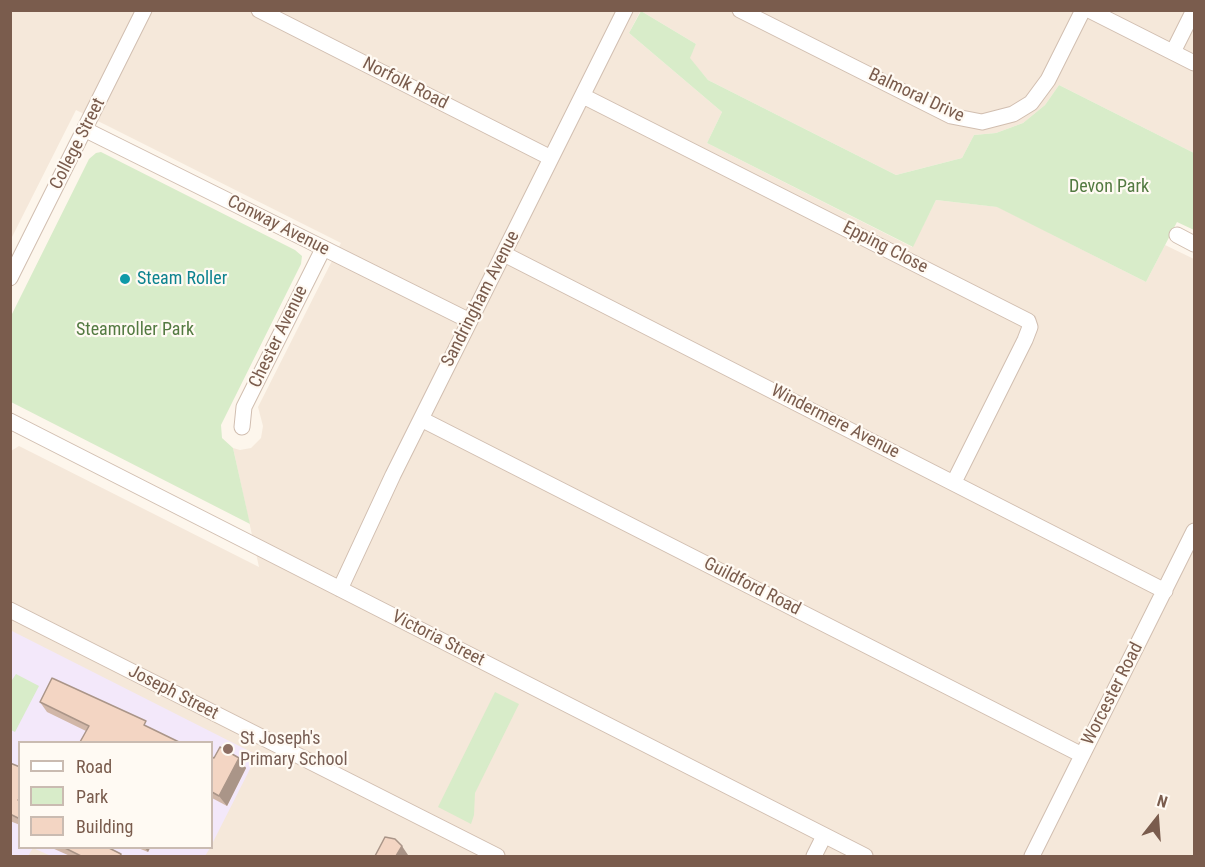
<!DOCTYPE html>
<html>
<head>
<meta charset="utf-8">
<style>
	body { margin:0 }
	#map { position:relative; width:1205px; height:867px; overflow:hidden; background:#fdf6ec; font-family:"Roboto Condensed",sans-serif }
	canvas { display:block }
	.frame { position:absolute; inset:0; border:12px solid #7a5c4d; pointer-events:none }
	.legend { position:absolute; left:18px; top:741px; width:195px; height:108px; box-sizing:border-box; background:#fffaf3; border:2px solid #cabbb1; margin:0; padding:8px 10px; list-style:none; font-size:18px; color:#7a5c4d }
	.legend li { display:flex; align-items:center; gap:12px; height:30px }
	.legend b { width:30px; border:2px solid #cabbb1 }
	.north { position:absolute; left:1127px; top:789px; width:60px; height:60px; -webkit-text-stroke:4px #fffaf3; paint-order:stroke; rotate:17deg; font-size:16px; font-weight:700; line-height:24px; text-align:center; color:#7a5c4d }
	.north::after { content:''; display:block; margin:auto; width:21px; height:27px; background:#7a5c4d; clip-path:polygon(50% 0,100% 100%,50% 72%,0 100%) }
</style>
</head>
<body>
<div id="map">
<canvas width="1205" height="867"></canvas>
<div class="frame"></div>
<ul class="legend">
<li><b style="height:8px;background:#fff"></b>Road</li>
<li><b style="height:16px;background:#d8ecc9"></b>Park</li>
<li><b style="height:16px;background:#f3d5c3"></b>Building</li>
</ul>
<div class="north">N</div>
</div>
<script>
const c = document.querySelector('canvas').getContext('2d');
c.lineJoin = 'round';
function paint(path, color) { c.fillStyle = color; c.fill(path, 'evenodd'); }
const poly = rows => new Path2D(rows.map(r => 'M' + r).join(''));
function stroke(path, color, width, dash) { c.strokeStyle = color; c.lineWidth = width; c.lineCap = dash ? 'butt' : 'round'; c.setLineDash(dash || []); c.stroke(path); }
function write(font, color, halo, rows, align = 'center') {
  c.font = font + ' "Roboto Condensed",sans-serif'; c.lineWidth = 4.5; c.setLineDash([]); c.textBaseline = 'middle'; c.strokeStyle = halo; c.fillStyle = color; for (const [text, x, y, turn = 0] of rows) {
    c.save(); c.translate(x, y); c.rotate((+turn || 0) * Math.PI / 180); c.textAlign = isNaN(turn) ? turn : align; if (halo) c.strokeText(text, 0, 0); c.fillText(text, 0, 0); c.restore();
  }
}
const residential = poly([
	[641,10,629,33,722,112,707,143,912,247,936,200,998,207,1146,282,1165,245,1194,259,1194,856,11,856,11,451,19,446,259,567,233,448,240,450,251,448,261,438,263,426,258,407,341,243,76,110,11,239,11,11],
	[20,742,212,742,212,848,20,848],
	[641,11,1194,11,1194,153,1059,85,1045,105,1023,123,996,133,974,135,962,158,896,175,708,80,689,58,696,44]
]);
const education = poly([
	[10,630,257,755,212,844,212,742,20,742,20,848,210,848,205,856,51,856,33,848,28,856,11,856]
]);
const green = poly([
	[641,11,696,44,690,58,708,80,896,175,962,158,974,135,996,133,1023,123,1045,105,1059,85,1194,153,1194,230,1177,222,1146,282,997,207,936,200,913,247,707,143,722,112,629,33],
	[101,152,295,250,302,256,301,264,221,425,222,438,233,448,250,524,11,402,11,316,89,159,96,153],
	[16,674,39,686,15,732,11,730,10,683],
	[495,692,519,704,475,793,474,815,471,824,438,807]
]);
const minor = poly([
	[259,10,551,158],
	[740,10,951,116,982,122,1013,114,1031,103,1048,80,1083,10],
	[1089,10,1194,63],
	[1173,52,1194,10],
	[583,96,1028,321,1030,327,1025,340,954,482],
	[86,130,470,321],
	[1177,235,1194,244],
	[504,254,1165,591],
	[10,278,144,10],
	[421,419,1082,755],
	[10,421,865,856],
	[242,427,244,407,323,249],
	[340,589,393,475,625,10],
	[10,610,497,856],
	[814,856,824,836],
	[1032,856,1194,531]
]);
const wall = poly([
	[40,702,151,728,86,731,47,712],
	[212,757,214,758,239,758,246,768,227,806,212,798],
	[10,763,20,767,20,825,10,821],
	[52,848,109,848,121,854,123,856,70,856],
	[138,848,150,848,148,852]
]);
const shadedWall = poly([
	[239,758,246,768,227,806,219,796],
	[402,846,408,855,408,856,396,856],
	[145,848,150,848,148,852]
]);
const building = poly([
	[52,678,146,721,144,725,179,742,80,742,89,726,40,702,52,678],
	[220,747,239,758,219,796,212,792,212,757,214,758,220,747],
	[10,763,20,767,20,798,18,800,20,801,20,819,10,814,10,763],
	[385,837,395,839,402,846,396,856,375,856,385,837],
	[65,848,109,848,121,854,120,856,81,856,65,848]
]);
const markers = [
	[125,279,6,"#0f9aa8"],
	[228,749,6,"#8d6e63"]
];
const streetNames = [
	["Norfolk Road",405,84,27],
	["Balmoral Drive",916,96,25],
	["College Street",78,144,-63],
	["Conway Avenue",278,226,27],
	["Epping Close",885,248,27],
	["Sandringham Avenue",481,299,-63],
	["Chester Avenue",279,337,-64],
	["Windermere Avenue",835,422,27],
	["Guildford Road",752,587,27],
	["Victoria Street",438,639,27],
	["Joseph Street",173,693,27],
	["Worcester Road",1113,694,-63]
];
const parkNames = [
	["Devon Park",1109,187],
	["Steamroller Park",135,330]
];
const cultureNames = [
	["Steam Roller",137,279]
];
const educationNames = [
	["St Joseph's",240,739],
	["Primary School",240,760]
];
paint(residential, '#f5e8da');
paint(education, '#f3e8fa');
paint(green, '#d8ecc9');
stroke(minor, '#d1beb0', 17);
stroke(minor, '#fff', 15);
paint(wall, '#d1b7a8');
paint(shadedWall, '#aa9588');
paint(building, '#f3d5c3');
stroke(building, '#aa9588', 1.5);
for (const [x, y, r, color] of markers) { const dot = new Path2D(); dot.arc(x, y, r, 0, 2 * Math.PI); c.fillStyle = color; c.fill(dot); stroke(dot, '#fffaf3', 2); }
write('18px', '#7a5c4d', '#fffaf3', streetNames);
write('18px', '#537a41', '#fffaf3', parkNames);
write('18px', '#0d838f', '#fffaf3', cultureNames, 'left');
write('18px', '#785e54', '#fffaf3', educationNames, 'left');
</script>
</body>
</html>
